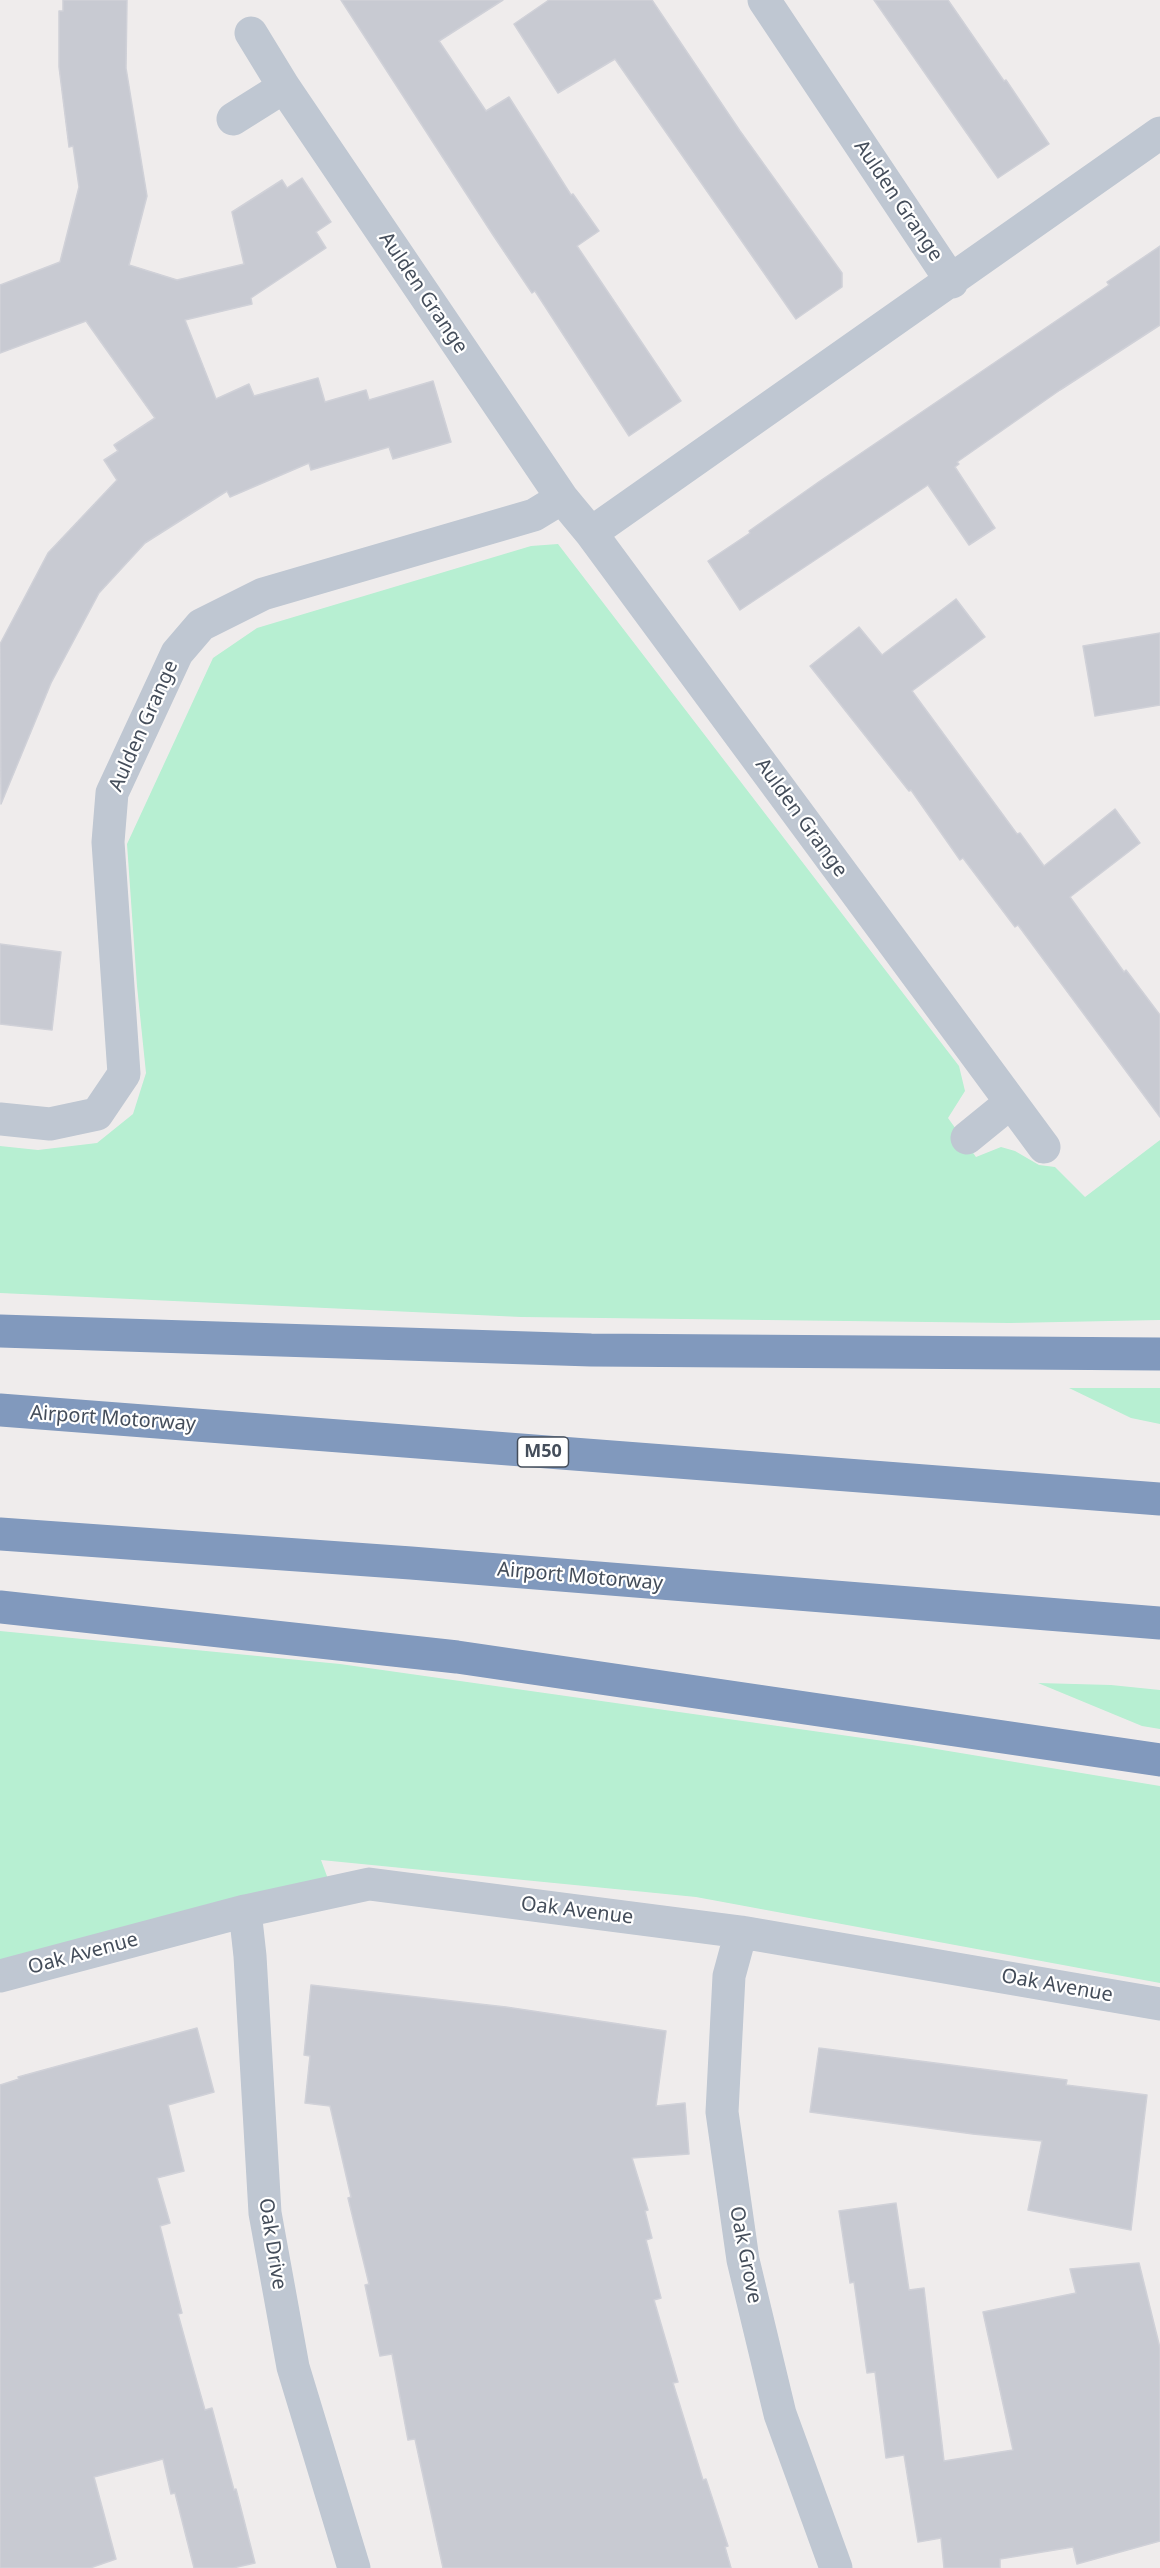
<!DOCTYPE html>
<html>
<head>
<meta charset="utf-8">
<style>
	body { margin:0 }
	canvas { display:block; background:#efecec }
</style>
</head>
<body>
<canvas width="1160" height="2568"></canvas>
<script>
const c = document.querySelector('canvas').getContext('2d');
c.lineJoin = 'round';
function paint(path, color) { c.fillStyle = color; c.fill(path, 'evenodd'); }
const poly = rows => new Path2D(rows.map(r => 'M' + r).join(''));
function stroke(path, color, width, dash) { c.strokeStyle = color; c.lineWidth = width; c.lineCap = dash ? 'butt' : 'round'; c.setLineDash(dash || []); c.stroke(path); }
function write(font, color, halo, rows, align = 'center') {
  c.font = font + ' "Noto Sans",sans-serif'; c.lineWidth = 4.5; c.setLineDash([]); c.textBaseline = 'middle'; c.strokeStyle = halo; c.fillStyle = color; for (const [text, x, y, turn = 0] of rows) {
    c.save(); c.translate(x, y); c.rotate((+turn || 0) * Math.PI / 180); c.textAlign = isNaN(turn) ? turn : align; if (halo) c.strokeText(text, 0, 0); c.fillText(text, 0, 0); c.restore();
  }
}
const green = poly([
	[558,544,959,1066,965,1091,948,1118,976,1157,1001,1147,1015,1151,1039,1165,1055,1167,1085,1197,1160,1140,1160,1320,1010,1323,521,1317,0,1293,0,1146,38,1150,97,1143,133,1114,146,1073,137,986,127,844,213,658,257,628,531,546],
	[1069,1388,1160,1388,1160,1424,1131,1418],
	[0,1631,340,1664,912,1745,1160,1786,1160,1983,696,1897,321,1860,328,1879,0,1961],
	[1038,1683,1111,1685,1160,1690,1160,1729,1142,1726]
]);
const building = poly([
	[63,0,127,0,126,68,147,196,129,265,177,280,244,264,232,212,282,180,287,188,302,178,331,222,316,232,326,248,251,298,252,304,185,320,216,399,249,384,254,396,318,378,325,402,366,390,369,400,433,381,451,442,393,459,389,447,311,470,309,463,230,497,227,491,145,543,99,593,51,683,1,804,0,644,48,553,117,480,104,460,118,451,114,445,155,418,86,321,0,353,0,285,60,262,79,187,73,146,69,147,59,67,59,11,63,11,63,0],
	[341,0,503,0,439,41,486,111,509,97,571,195,573,194,599,231,577,246,681,401,629,436,535,291,532,293,493,235,341,0],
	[549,0,652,0,740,131,842,273,842,287,796,319,615,59,558,93,514,24,549,0],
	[874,0,948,0,1004,81,1006,80,1049,144,998,178,874,0],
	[1160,246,1160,325,1060,390,957,462,959,464,955,467,995,528,969,545,928,485,740,610,708,561,750,533,749,531,820,481,1109,285,1107,282,1160,246],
	[956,599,985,637,912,691,1017,834,1020,833,1044,866,1115,809,1140,843,1070,897,1124,972,1126,970,1160,1015,1160,1117,1018,925,1015,927,963,858,960,860,911,790,909,791,810,666,859,627,882,655,956,599],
	[1160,633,1160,705,1095,716,1083,646,1160,633],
	[0,944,61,952,52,1030,0,1024,0,944],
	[311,1985,506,2007,666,2031,656,2106,685,2103,689,2154,632,2158,648,2210,645,2211,652,2238,646,2240,661,2298,654,2300,678,2382,673,2383,703,2480,706,2479,728,2546,725,2547,731,2568,443,2568,415,2439,408,2440,392,2354,380,2356,365,2285,369,2284,348,2198,351,2197,330,2106,305,2103,310,2056,304,2055,311,1985],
	[197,2028,214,2092,168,2105,184,2171,157,2178,170,2223,160,2226,182,2313,178,2314,191,2361,205,2410,212,2408,234,2490,236,2489,255,2563,233,2568,194,2568,175,2493,171,2494,163,2459,94,2477,116,2559,90,2568,0,2568,0,2085,19,2079,18,2077,197,2028],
	[819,2048,1067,2080,1066,2085,1147,2095,1131,2230,1028,2210,1042,2141,973,2134,810,2112,819,2048],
	[896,2203,909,2290,924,2288,944,2461,1013,2450,983,2312,1076,2293,1070,2269,1139,2263,1160,2348,1160,2541,1077,2564,1073,2547,1000,2559,1000,2568,944,2568,941,2538,918,2542,904,2455,886,2458,875,2372,867,2373,854,2282,850,2283,839,2211,896,2203]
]);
const minor = poly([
	[764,0,952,282],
	[251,33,284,87,562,498,591,533,1044,1147],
	[233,119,284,87],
	[591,533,1160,133],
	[0,1119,50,1124,97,1114,124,1074,108,842,112,793,177,653,201,625,263,594,534,515,562,498],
	[967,1138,1010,1103],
	[245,1911,250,1956,265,2213,293,2367,354,2568],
	[741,1932,729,1976,722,2112,743,2260,780,2414,836,2568],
	[0,1976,245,1911,369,1884,741,1932,1160,2004]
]);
const motorway = poly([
	[0,1331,591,1350,1160,1354],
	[0,1410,1160,1499],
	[0,1534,411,1563,1160,1623],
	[0,1607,457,1657,1160,1760]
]);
const shields = [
	[543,1452,51]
];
const shieldNames = [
	["M50",543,1452]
];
const streetNames = [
	["Aulden Grange",898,201,56],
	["Aulden Grange",423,293,56],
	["Aulden Grange",144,726,-66],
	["Aulden Grange",801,818,54],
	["Airport Motorway",113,1419,4],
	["Airport Motorway",580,1577,5],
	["Oak Avenue",577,1911,7],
	["Oak Avenue",83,1954,-15],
	["Oak Avenue",1057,1986,10],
	["Oak Drive",272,2244,81],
	["Oak Grove",745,2255,79]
];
paint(green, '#b7efd2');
paint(building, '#c8cad2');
stroke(building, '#d0d1d8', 1.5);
stroke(minor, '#bfc7d2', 33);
stroke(motorway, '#8199bd', 33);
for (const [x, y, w] of shields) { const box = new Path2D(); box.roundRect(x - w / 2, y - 15, w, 30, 4.5); c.fillStyle = '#fff'; c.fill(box); stroke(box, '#444d5a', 1.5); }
write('bold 18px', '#444d5a', null, shieldNames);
write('20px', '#444d5a', '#fff', streetNames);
</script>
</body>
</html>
